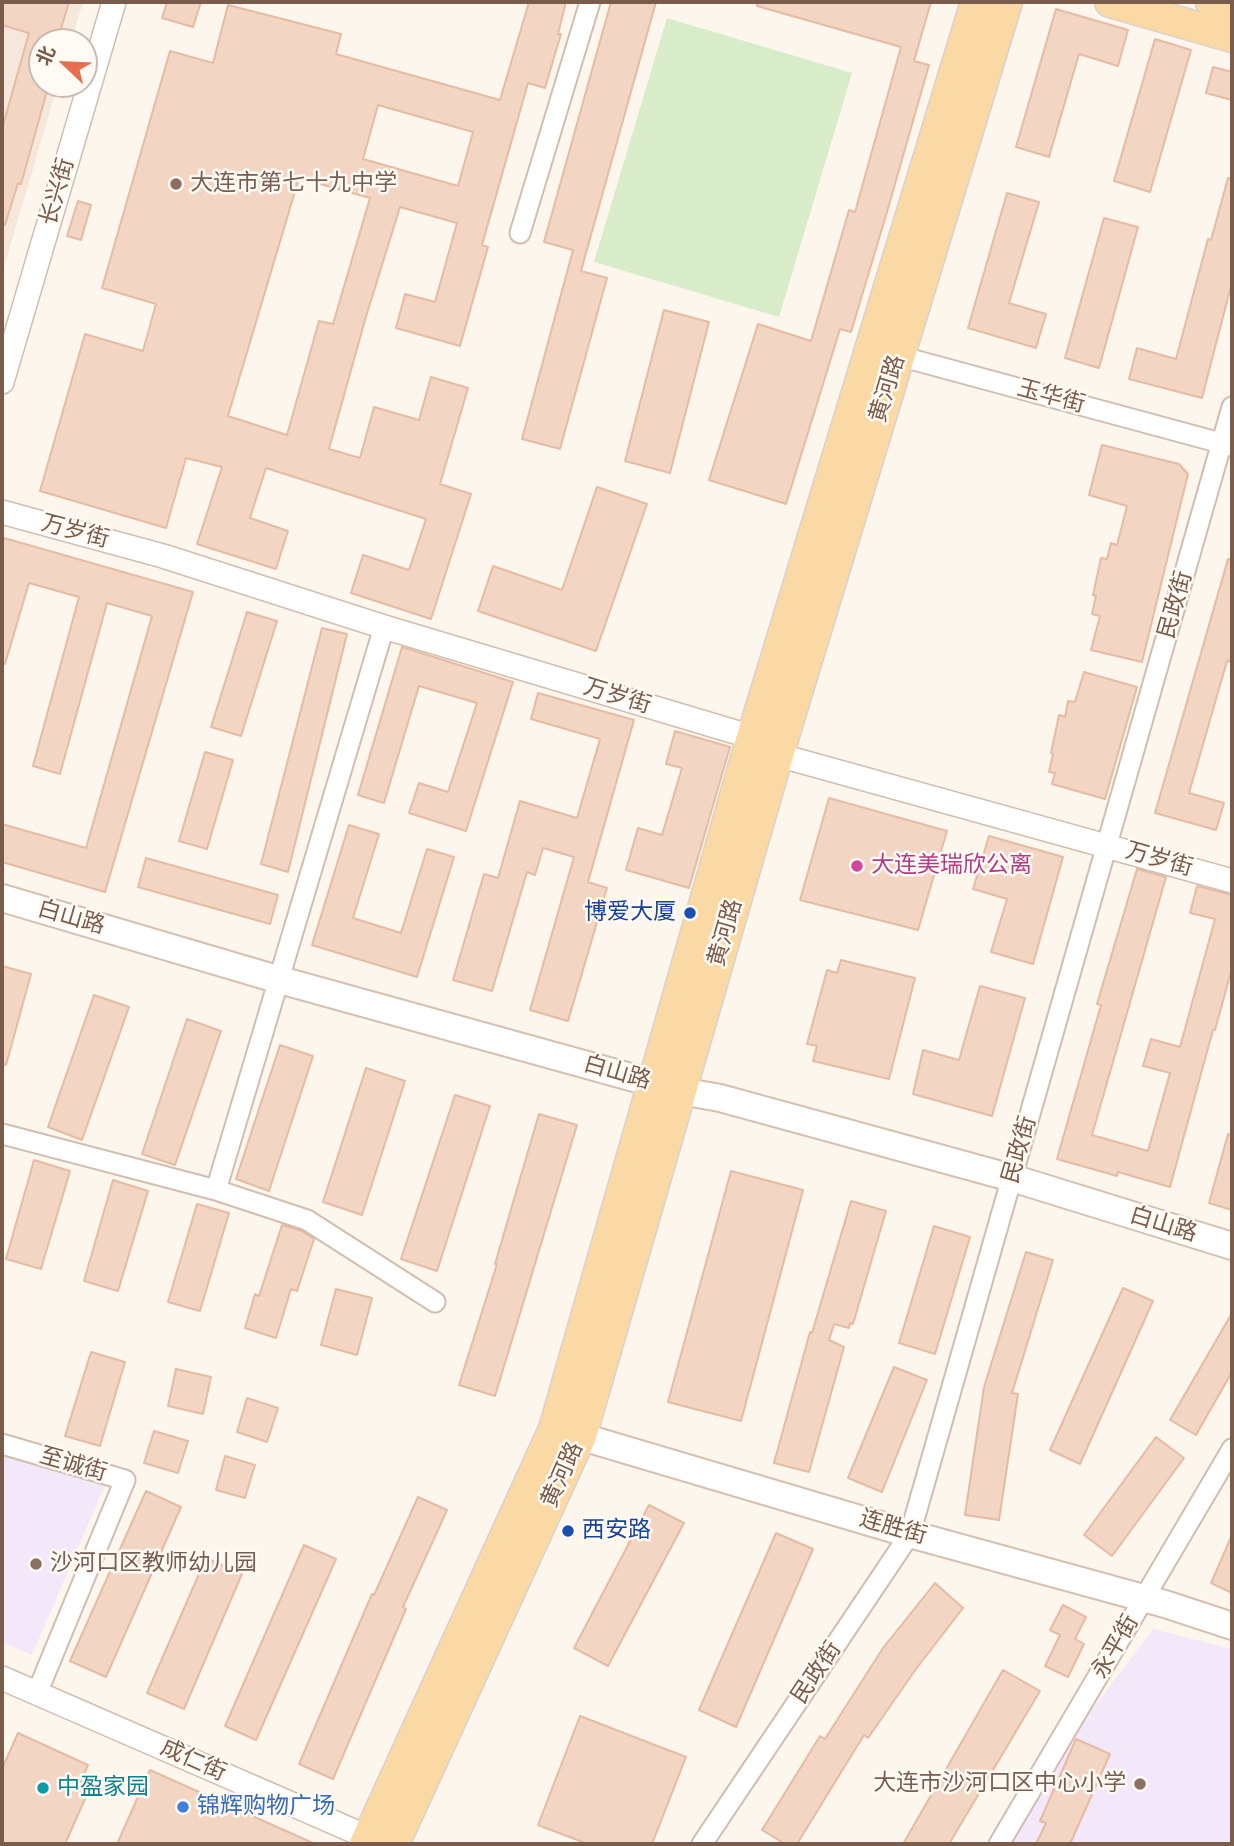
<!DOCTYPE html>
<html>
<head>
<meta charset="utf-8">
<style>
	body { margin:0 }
	#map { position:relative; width:1234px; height:1846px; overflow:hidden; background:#fdf6ec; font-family:"Archivo Narrow","Noto Sans SC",sans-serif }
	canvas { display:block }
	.frame { position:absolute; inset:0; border:4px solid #7a5c4d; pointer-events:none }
	.north { position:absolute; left:28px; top:28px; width:70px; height:70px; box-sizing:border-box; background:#fffaf3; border:2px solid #cabbb1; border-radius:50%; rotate:293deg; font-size:19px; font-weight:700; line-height:28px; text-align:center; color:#7a5c4d }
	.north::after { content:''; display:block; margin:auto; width:24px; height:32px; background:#e76f51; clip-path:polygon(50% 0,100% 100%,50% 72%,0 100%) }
</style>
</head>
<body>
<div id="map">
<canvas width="1234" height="1846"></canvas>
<div class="frame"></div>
<div class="north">北</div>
</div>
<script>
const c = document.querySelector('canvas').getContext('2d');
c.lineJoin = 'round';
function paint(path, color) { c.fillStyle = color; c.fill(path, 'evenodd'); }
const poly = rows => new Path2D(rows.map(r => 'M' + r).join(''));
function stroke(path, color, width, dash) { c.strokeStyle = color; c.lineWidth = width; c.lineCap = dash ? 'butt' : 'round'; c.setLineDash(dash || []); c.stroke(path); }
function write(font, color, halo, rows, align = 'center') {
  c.font = font + ' "Archivo Narrow","Noto Sans SC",sans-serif'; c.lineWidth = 5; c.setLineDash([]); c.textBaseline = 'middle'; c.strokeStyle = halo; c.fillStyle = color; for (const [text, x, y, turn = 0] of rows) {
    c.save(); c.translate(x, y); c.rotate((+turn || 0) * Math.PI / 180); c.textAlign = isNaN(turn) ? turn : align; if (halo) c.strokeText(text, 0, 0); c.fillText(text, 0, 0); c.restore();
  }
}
const residential = poly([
	[2,2,83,2,71,42,42,42,42,84,58,84,2,274]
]);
const education = poly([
	[2,1456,105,1485,32,1655,2,1642],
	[1153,1629,1232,1649,1232,1844,1012,1844,1082,1723]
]);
const green = poly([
	[667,18,852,73,779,317,594,262]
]);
const building = poly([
	[2,2,69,2,57,42,42,42,42,84,49,84,21,184,18,183,5,225,2,224,2,129,29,33,2,25,2,2],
	[167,2,201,2,193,27,162,18,167,2],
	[529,2,566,2,558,34,561,34,545,88,528,83,482,245,488,247,460,346,396,328,405,294,435,302,457,223,400,207,365,320,329,449,360,458,374,407,419,420,431,377,468,388,440,484,471,494,431,619,351,593,363,555,409,570,426,519,266,468,250,518,288,531,276,569,197,544,222,467,186,458,166,528,40,491,85,334,143,351,156,304,102,288,170,51,213,63,228,5,341,34,336,54,500,100,529,2],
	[378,105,473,132,458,186,363,159,378,105],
	[299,178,370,198,333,324,319,321,287,435,228,416,299,178],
	[611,2,656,2,581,271,607,278,560,449,522,439,573,250,544,242,611,2],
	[758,2,931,2,914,61,929,65,887,212,851,332,840,329,786,504,709,480,758,324,811,341,849,210,855,212,901,47,757,6,758,2],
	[1056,9,1128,30,1118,66,1079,54,1049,157,1016,147,1056,9],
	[1155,39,1191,50,1150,192,1114,181,1155,39],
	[1213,67,1232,72,1232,100,1206,93,1213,67],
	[1228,178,1232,178,1232,282,1202,398,1129,379,1137,348,1176,359,1208,239,1211,240,1228,178],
	[1007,193,1039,202,1009,303,1046,314,1036,348,968,328,1007,193],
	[78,201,91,205,81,240,67,236,78,201],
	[1104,218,1138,227,1099,368,1065,358,1104,218],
	[664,310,709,322,670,473,625,461,664,310],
	[1102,445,1179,464,1188,474,1142,662,1091,650,1100,616,1092,614,1096,596,1093,595,1101,558,1107,559,1111,543,1117,545,1127,506,1089,495,1102,445],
	[597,487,647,504,596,651,478,611,493,566,562,590,597,487],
	[4,538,193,592,105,892,2,862,2,824,86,848,152,616,107,603,60,774,33,766,79,597,29,583,5,664,2,663,2,546,4,538],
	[1228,559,1232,560,1232,662,1227,661,1189,793,1224,803,1216,830,1155,813,1228,559],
	[247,612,277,621,241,736,211,727,247,612],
	[322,628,347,634,288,872,261,864,322,628],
	[402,647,513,682,466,831,409,813,419,783,448,792,477,703,419,686,384,803,358,795,402,647],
	[1084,672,1137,687,1105,799,1052,784,1055,773,1049,772,1053,754,1051,753,1059,715,1065,717,1068,701,1075,702,1084,672],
	[538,693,634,720,588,882,607,888,568,1021,530,1010,574,857,543,848,535,875,527,872,492,991,453,980,484,874,498,878,520,801,577,818,600,739,531,719,538,693],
	[675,731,730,747,689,888,626,870,638,828,662,835,682,768,666,764,675,731],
	[205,752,233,760,207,849,179,841,205,752],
	[829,798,947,831,918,930,800,900,829,798],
	[349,825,379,834,353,918,401,933,427,849,454,857,417,977,312,945,349,825],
	[989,836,1063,857,1033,964,991,952,1007,899,973,889,989,836],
	[146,858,278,895,270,924,138,887,146,858],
	[1137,869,1166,877,1092,1135,1148,1151,1170,1073,1143,1066,1151,1039,1180,1047,1215,919,1190,913,1197,886,1232,895,1232,968,1215,1030,1213,1030,1170,1187,1118,1172,1117,1176,1057,1159,1101,1005,1097,1004,1137,869],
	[841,960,915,978,889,1079,813,1061,817,1046,807,1044,827,970,837,973,841,960],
	[2,966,31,974,6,1065,2,1064,2,966],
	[980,986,1025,998,992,1116,913,1094,923,1050,959,1060,980,986],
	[94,995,129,1007,82,1140,48,1127,94,995],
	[187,1019,221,1031,175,1165,142,1154,187,1019],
	[280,1045,313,1056,269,1191,236,1179,280,1045],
	[366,1068,405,1081,362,1215,323,1202,366,1068],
	[455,1095,490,1106,437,1271,401,1259,455,1095],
	[539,1114,577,1125,495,1396,459,1385,497,1264,495,1264,539,1114],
	[1228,1134,1232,1135,1232,1210,1209,1203,1228,1134],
	[34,1160,70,1171,41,1269,6,1259,34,1160],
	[731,1171,803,1190,741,1421,668,1402,731,1171],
	[113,1180,148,1191,118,1291,84,1281,113,1180],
	[851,1201,886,1211,853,1324,850,1323,849,1328,834,1324,829,1340,844,1347,809,1472,774,1463,810,1332,812,1333,851,1201],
	[197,1204,229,1213,200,1311,168,1302,197,1204],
	[282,1225,302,1231,314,1239,297,1291,291,1289,276,1338,245,1328,255,1294,259,1296,282,1225],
	[934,1226,970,1237,935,1354,899,1343,934,1226],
	[1026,1252,1053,1260,1012,1393,1018,1394,999,1520,965,1515,984,1387,1026,1252],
	[1123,1288,1153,1301,1080,1464,1050,1450,1123,1288],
	[336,1289,372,1298,357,1355,321,1345,336,1289],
	[1232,1313,1232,1372,1196,1435,1170,1420,1232,1313],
	[91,1352,125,1362,100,1446,65,1436,91,1352],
	[894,1367,927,1380,882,1492,848,1478,894,1367],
	[176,1369,211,1377,203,1414,168,1406,176,1369],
	[247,1398,278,1408,267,1442,237,1432,247,1398],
	[154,1431,188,1441,178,1473,144,1463,154,1431],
	[1156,1437,1184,1458,1112,1556,1084,1535,1156,1437],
	[225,1456,255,1465,245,1498,216,1490,225,1456],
	[146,1491,181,1507,106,1677,70,1661,146,1491],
	[418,1497,447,1510,403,1607,406,1609,333,1779,299,1764,372,1594,374,1595,418,1497],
	[649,1505,684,1523,608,1666,574,1648,649,1505],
	[776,1533,813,1549,736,1727,699,1710,776,1533],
	[1232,1535,1232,1593,1211,1583,1232,1535],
	[304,1545,336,1559,256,1740,225,1726,304,1545],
	[206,1558,242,1574,184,1709,147,1693,206,1558],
	[935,1583,963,1608,916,1669,868,1738,864,1735,797,1844,785,1844,762,1830,820,1736,825,1739,883,1648,935,1583],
	[1063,1605,1086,1617,1075,1639,1084,1644,1068,1677,1045,1666,1060,1635,1050,1630,1063,1605],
	[1003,1670,1040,1691,949,1844,903,1844,1003,1670],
	[580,1716,686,1757,652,1844,588,1844,538,1825,580,1716],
	[18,1733,88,1765,79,1786,89,1790,65,1844,2,1844,2,1769,18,1733],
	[1076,1739,1110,1754,1070,1844,1036,1844,1046,1823,1040,1821,1076,1739],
	[150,1770,315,1844,117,1844,150,1770]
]);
const minor = poly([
	[520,233,590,2],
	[888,353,1232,446],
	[2,1134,216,1190,307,1220,435,1302],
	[216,1190,384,627],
	[2,1444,125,1480,37,1693],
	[702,1844,910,1534,1232,407],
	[999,1844,1232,1449]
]);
const tertiary = poly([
	[2,382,114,2],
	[2,512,163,556,384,627,752,737,778,755,1232,881],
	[2,1678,381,1843]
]);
const secondary = poly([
	[2,898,280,980,681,1091,720,1098,1012,1178,1232,1246],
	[562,1431,910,1534,1165,1604,1232,1626]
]);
const primary = poly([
	[1110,2,1232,37],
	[1211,2,1232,8],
	[365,1844,554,1429,752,737,976,2],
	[394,1844,581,1436,778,755,1007,2]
]);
const markers = [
	[176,184,7,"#8d6e63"],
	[857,866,7,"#d1479c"],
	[690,913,7,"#1a4fb4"],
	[568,1531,7,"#1a4fb4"],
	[36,1564,7,"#8d6e63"],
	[1140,1784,7,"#8d6e63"],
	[43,1788,7,"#0f9aa8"],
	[183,1807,7,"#3f7fe0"]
];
const educationNames = [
	["大连市第七十九中学",190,184],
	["沙河口区教师幼儿园",50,1564],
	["大连市沙河口区中心小学",1126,1784,"right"]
];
const streetNames = [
	["长兴街",58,192,-74],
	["黄河路",888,389,-73],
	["玉华街",1051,397,15],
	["万岁街",75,532,15],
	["民政街",1176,605,-74],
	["万岁街",617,697,17],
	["万岁街",1159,860,16],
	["白山路",71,918,16],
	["黄河路",726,933,-74],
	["白山路",617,1073,16],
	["民政街",1020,1150,-74],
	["白山路",1163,1225,17],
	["至诚街",73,1465,16],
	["黄河路",563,1475,-66],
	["连胜街",893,1528,16],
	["永平街",1116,1647,-60],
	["民政街",817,1673,-56],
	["成仁街",193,1761,24]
];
const hotelNames = [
	["大连美瑞欣公离",871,866]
];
const transitNames = [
	["博爱大厦",676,913],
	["西安路",582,1531,"left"]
];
const cultureNames = [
	["中盈家园",57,1788]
];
const shopNames = [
	["锦辉购物广场",197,1807]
];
paint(residential, '#f5e8da');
paint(education, '#f3e8fa');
paint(green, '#d8ecc9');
paint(building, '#f3d5c3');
stroke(building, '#e6bba3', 2);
stroke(minor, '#d1beb0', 23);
stroke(tertiary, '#d1beb0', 26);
stroke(secondary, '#d6c0b0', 30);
stroke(primary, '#dad1cd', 33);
stroke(minor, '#fff', 19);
stroke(tertiary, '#fff', 23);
stroke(secondary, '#fff', 26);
stroke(primary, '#fbd9a5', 30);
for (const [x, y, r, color] of markers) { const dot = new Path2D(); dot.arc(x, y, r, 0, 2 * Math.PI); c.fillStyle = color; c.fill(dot); stroke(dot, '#fffaf3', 2.5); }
write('23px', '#785e54', '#fffaf3', educationNames, 'left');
write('23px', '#7a5c4d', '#fffaf3', streetNames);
write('23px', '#b23c85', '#fffaf3', hotelNames, 'left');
write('23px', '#164399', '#fffaf3', transitNames, 'right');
write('23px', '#0d838f', '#fffaf3', cultureNames, 'left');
write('23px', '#366cbe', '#fffaf3', shopNames, 'left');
</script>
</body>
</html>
